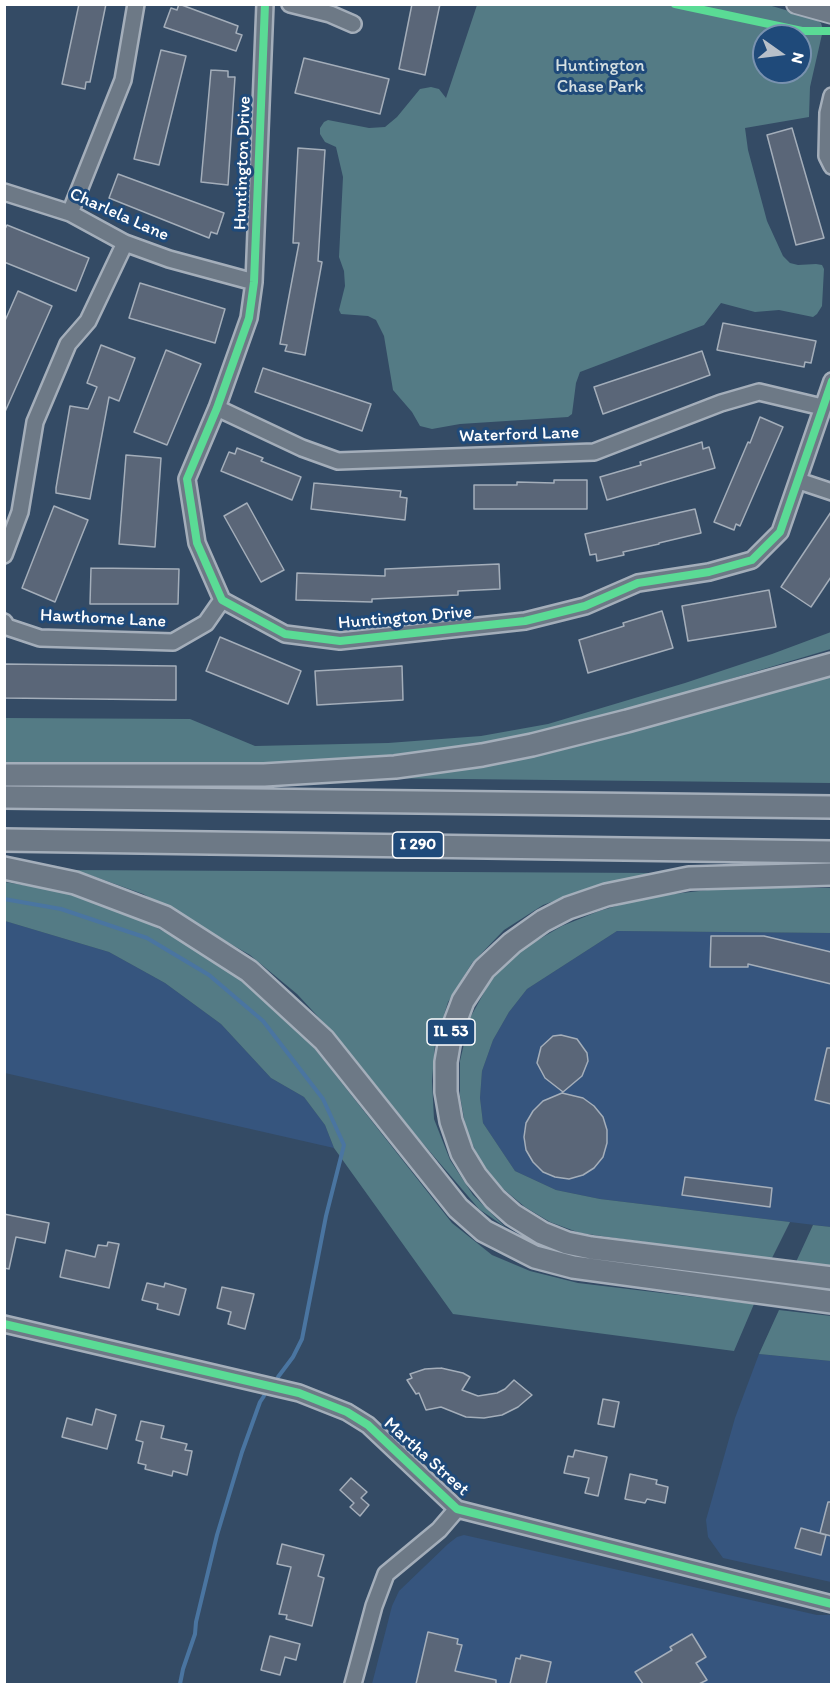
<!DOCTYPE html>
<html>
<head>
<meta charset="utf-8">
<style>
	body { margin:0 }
	#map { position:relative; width:836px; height:1689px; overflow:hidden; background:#344b65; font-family:Itim,sans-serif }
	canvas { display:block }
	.frame { position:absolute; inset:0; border:6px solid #fff; pointer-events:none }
	.north { position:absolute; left:752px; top:24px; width:60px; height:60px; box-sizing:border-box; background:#1f4a7a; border:2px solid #7992af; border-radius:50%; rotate:104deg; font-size:16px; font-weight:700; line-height:24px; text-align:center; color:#fff }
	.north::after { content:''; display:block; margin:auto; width:21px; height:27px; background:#b8c0c9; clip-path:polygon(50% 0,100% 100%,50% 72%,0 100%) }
</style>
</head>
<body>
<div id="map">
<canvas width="836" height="1689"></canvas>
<div class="frame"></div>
<div class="north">N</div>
</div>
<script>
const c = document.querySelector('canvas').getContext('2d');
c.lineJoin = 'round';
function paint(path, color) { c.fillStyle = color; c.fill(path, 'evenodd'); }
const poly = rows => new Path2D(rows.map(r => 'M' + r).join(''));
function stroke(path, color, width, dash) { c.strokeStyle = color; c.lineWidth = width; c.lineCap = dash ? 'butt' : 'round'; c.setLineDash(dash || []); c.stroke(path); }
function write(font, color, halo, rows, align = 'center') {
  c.font = font + ' Itim,sans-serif'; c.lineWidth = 6; c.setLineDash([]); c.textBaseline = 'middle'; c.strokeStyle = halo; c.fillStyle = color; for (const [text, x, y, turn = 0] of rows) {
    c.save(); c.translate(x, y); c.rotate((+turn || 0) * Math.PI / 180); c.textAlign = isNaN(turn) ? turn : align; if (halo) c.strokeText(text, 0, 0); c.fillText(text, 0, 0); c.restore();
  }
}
const built = poly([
	[5,921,109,952,165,983,221,1024,271,1078,304,1097,325,1125,334,1148,5,1073],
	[617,931,831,933,831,1227,600,1199,556,1190,515,1171,483,1123,480,1098,482,1071,493,1040,509,1012,527,989],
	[759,1354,831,1361,831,1582,723,1558,708,1537,706,1520,735,1418],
	[464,1535,817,1615,831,1615,831,1684,372,1684,392,1606,399,1591,448,1544,457,1537]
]);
const green = poly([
	[765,4,813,18,821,23,823,30,810,87,809,117,745,128,748,150,767,221,783,256,790,263,798,265,816,264,822,265,824,269,822,306,817,314,813,317,779,310,755,312,721,303,704,325,580,372,576,383,572,414,568,417,460,424,432,429,420,426,412,412,393,390,384,336,376,320,368,316,341,314,339,310,345,286,344,271,339,257,343,177,336,147,325,142,320,134,320,128,324,122,328,120,369,128,385,127,397,117,420,89,431,87,439,89,446,98,477,5],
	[764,36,800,36,800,72,764,72],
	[831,632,831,649,599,718,542,733,479,745,416,755,281,764,5,762,5,718,190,719,255,746,388,743,481,736,548,724,685,683,772,654],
	[831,676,831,783,368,778,466,767,546,752],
	[65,870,655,873,592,887,543,905,504,930,472,963,448,1002,435,1044,432,1081,434,1119,450,1160,473,1195,505,1227,479,1209,414,1133,337,1037,297,994,250,955,143,894,90,875],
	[4,882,62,891,127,912,193,947,251,986,311,1044,452,1223,492,1255,530,1271,578,1283,754,1304,734,1351,453,1314,334,1148,325,1125,304,1097,271,1078,221,1024,165,983,109,952,5,921],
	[725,888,831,888,831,933,617,931,527,989,509,1012,493,1040,482,1071,480,1098,483,1123,515,1171,556,1190,600,1199,790,1222,771,1260,580,1233,550,1222,525,1207,501,1187,480,1161,466,1129,460,1096,460,1061,470,1018,491,980,519,951,562,926,599,911,648,897],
	[813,1225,831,1227,831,1267,796,1262],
	[779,1310,831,1316,831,1361,759,1354]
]);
const stream = poly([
	[4,899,61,909,147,938,209,975,263,1021,323,1099,344,1145,326,1216,302,1339,293,1357,278,1377],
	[180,1684,183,1669,195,1634,196,1622,217,1535,242,1452,260,1402,264,1396]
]);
const building = poly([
	[79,4,106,4,90,82,86,82,85,89,62,84,79,4],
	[179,4,238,26,236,33,242,35,236,51,164,27,171,8,177,10,179,4],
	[412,4,440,4,425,75,399,69,412,4],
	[161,50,186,56,159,165,134,159,161,50],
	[304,58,389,79,380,114,295,93,304,58],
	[211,70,228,71,228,77,235,77,228,185,201,182,211,70],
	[792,128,824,238,796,245,767,135,792,128],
	[298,148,325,150,318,261,322,262,305,355,285,351,287,345,280,344,299,243,293,243,298,148],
	[118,174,224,213,217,234,211,232,209,238,109,198,118,174],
	[7,225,89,258,76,291,4,262,4,231,7,225],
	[140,283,225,309,215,343,129,318,140,283],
	[18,291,52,306,4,414,4,323,18,291],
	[723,323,816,341,811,363,805,362,804,367,717,350,723,323],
	[101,345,135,358,119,401,109,397,90,499,56,493,56,488,70,406,88,409,97,387,87,383,101,345],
	[166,350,201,364,167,445,134,432,166,350],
	[702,351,710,375,603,414,594,387,702,351],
	[263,368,371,404,362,431,255,392,263,368],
	[760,417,783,427,740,526,736,524,734,530,714,522,748,442,750,443,760,417],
	[702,442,703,449,709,447,715,468,607,500,600,477,641,465,640,462,702,442],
	[237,448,263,458,261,461,301,477,292,500,221,471,229,452,235,454,237,448],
	[126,455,161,458,155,547,119,544,126,455],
	[554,480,587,480,587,509,474,509,474,485,517,485,517,482,554,483,554,480],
	[314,483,401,491,400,497,407,498,405,520,311,509,314,483],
	[247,503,284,570,261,582,224,516,247,503],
	[54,506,88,520,55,602,22,588,54,506],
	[695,509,701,533,659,543,659,544,623,552,624,555,597,561,596,554,590,555,585,534,695,509],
	[831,512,831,577,811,607,781,587,831,512],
	[499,564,500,589,458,591,458,595,372,599,372,602,296,600,297,573,385,576,385,569,499,564],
	[91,568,179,569,178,604,90,604,91,568],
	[769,590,776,627,688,641,682,606,769,590],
	[662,611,673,648,588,673,579,640,624,626,623,623,662,611],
	[220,637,301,671,288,704,206,671,220,637],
	[4,664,176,666,176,700,4,698,4,664],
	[402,666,403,700,317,705,315,671,402,666],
	[711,936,764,936,831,952,831,984,748,964,748,967,710,967,711,936],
	[561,1035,577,1039,587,1053,588,1061,582,1076,563,1092,545,1078,537,1063,541,1047,553,1036,561,1035],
	[827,1048,831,1048,831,1104,815,1100,827,1048],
	[562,1093,583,1098,594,1106,603,1117,607,1130,607,1143,603,1157,594,1168,583,1175,569,1179,555,1177,543,1172,533,1162,526,1150,524,1137,526,1123,533,1111,543,1101,562,1093],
	[685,1177,772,1188,770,1207,682,1195,685,1177],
	[4,1214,49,1223,45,1243,16,1237,9,1269,4,1268,4,1214],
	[108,1242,119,1244,109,1288,60,1277,66,1250,95,1257,98,1245,107,1246,108,1242],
	[147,1283,164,1287,165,1283,186,1289,179,1315,157,1309,158,1304,142,1300,147,1283],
	[222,1287,254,1294,245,1329,228,1324,231,1312,217,1308,222,1287],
	[441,1368,463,1373,470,1377,462,1390,478,1396,497,1393,505,1389,514,1380,532,1395,518,1407,502,1415,484,1418,466,1417,441,1407,426,1410,419,1393,416,1394,407,1380,412,1378,410,1374,425,1369,441,1368],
	[603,1399,619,1402,614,1427,598,1424,603,1399],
	[96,1409,116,1415,107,1449,62,1437,67,1418,92,1425,96,1409],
	[141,1421,164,1426,161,1438,187,1444,185,1450,192,1451,187,1475,173,1471,172,1476,145,1469,146,1465,138,1463,143,1442,136,1440,141,1421],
	[575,1450,607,1457,598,1496,585,1493,589,1478,564,1473,568,1456,573,1457,575,1450],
	[630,1474,657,1480,656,1484,668,1487,665,1503,647,1499,645,1503,625,1499,630,1474],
	[351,1478,367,1492,361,1498,369,1505,360,1516,350,1507,354,1503,340,1490,351,1478],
	[828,1502,831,1502,831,1536,820,1533,828,1502],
	[801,1528,826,1535,821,1555,795,1548,801,1528],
	[282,1544,324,1555,318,1576,324,1578,312,1626,286,1619,287,1615,279,1614,291,1567,277,1564,282,1544],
	[428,1632,458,1639,457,1644,462,1645,455,1671,496,1680,496,1684,416,1684,428,1632],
	[692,1634,706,1657,696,1663,707,1680,699,1684,643,1684,635,1672,672,1650,670,1647,692,1634],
	[270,1636,300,1644,296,1660,285,1657,280,1675,261,1670,270,1636],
	[521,1655,551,1662,546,1684,510,1684,516,1658,520,1659,521,1655]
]);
const minor = poly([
	[265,4,254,282,249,318,217,408,187,479,197,543,222,600,285,634,340,641,525,621,585,606,638,583,709,572,752,560,780,532,832,381],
	[290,4,330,14,353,24],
	[832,96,828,113,827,156,832,166],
	[4,192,70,213,125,243,169,259,254,282],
	[70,213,123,80,136,4],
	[217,408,302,448,338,461,594,452,721,403,759,392,822,407],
	[799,481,832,492],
	[4,555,20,512,35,422,68,344,88,321,125,243],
	[4,622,7,627,40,638,173,642,206,623,222,600],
	[4,1324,299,1393,347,1412,368,1425,457,1509,832,1604],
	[353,1684,374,1606,386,1574,439,1530,457,1509]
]);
const major = poly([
	[796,4,832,14]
]);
const highway = poly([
	[4,775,264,775,395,767,482,755,532,745,627,721,832,664],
	[4,797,832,807],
	[4,840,832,852],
	[4,868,75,883,165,917,249,971,324,1040,458,1208,484,1231,535,1257,573,1267,832,1302],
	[832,874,689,878,606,895,568,908,543,921,512,943,484,969,463,1001,451,1033,446,1062,446,1092,451,1121,462,1153,476,1176,495,1199,513,1215,542,1233,567,1243,591,1248,832,1278]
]);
const cycleway = poly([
	[265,4,254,282,249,318,217,408,187,479,197,543,222,600,285,634,340,641,525,621,585,606,638,583,709,572,752,560,780,532,832,381],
	[675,4,802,31,832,31],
	[4,1324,299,1393,347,1412,368,1425,457,1509,832,1604]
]);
const shields = [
	[418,845,51],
	[451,1032,48]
];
const shieldNames = [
	["I 290",418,845],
	["IL 53",451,1032]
];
const parkNames = [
	["Huntington",600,66],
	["Chase Park",600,87]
];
const streetNames = [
	["Huntington Drive",243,163,-88],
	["Charlela Lane",119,215,24],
	["Waterford Lane",519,435,-2],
	["Huntington Drive",405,618,-5],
	["Hawthorne Lane",103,619,3],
	["Martha Street",426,1457,42]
];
paint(built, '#36557e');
paint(green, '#547b85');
stroke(stream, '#4a75a1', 4);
paint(building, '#5a6678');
stroke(building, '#a4aeba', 1.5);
stroke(minor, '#a4aeba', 20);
stroke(major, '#a4aeba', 22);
stroke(highway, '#a4aeba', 26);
stroke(minor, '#6d7986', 15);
stroke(major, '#6d7986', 18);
stroke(highway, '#6d7986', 21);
stroke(cycleway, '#5adb95', 8);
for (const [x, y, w] of shields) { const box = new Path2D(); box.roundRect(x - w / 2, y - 13, w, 26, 4.5); c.fillStyle = '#1f4a7a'; c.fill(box); stroke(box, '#fff', 1.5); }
write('bold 16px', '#fff', null, shieldNames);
write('18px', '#d6e0e2', '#1f4a7a', parkNames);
write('18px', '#fff', '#1f4a7a', streetNames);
</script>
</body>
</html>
